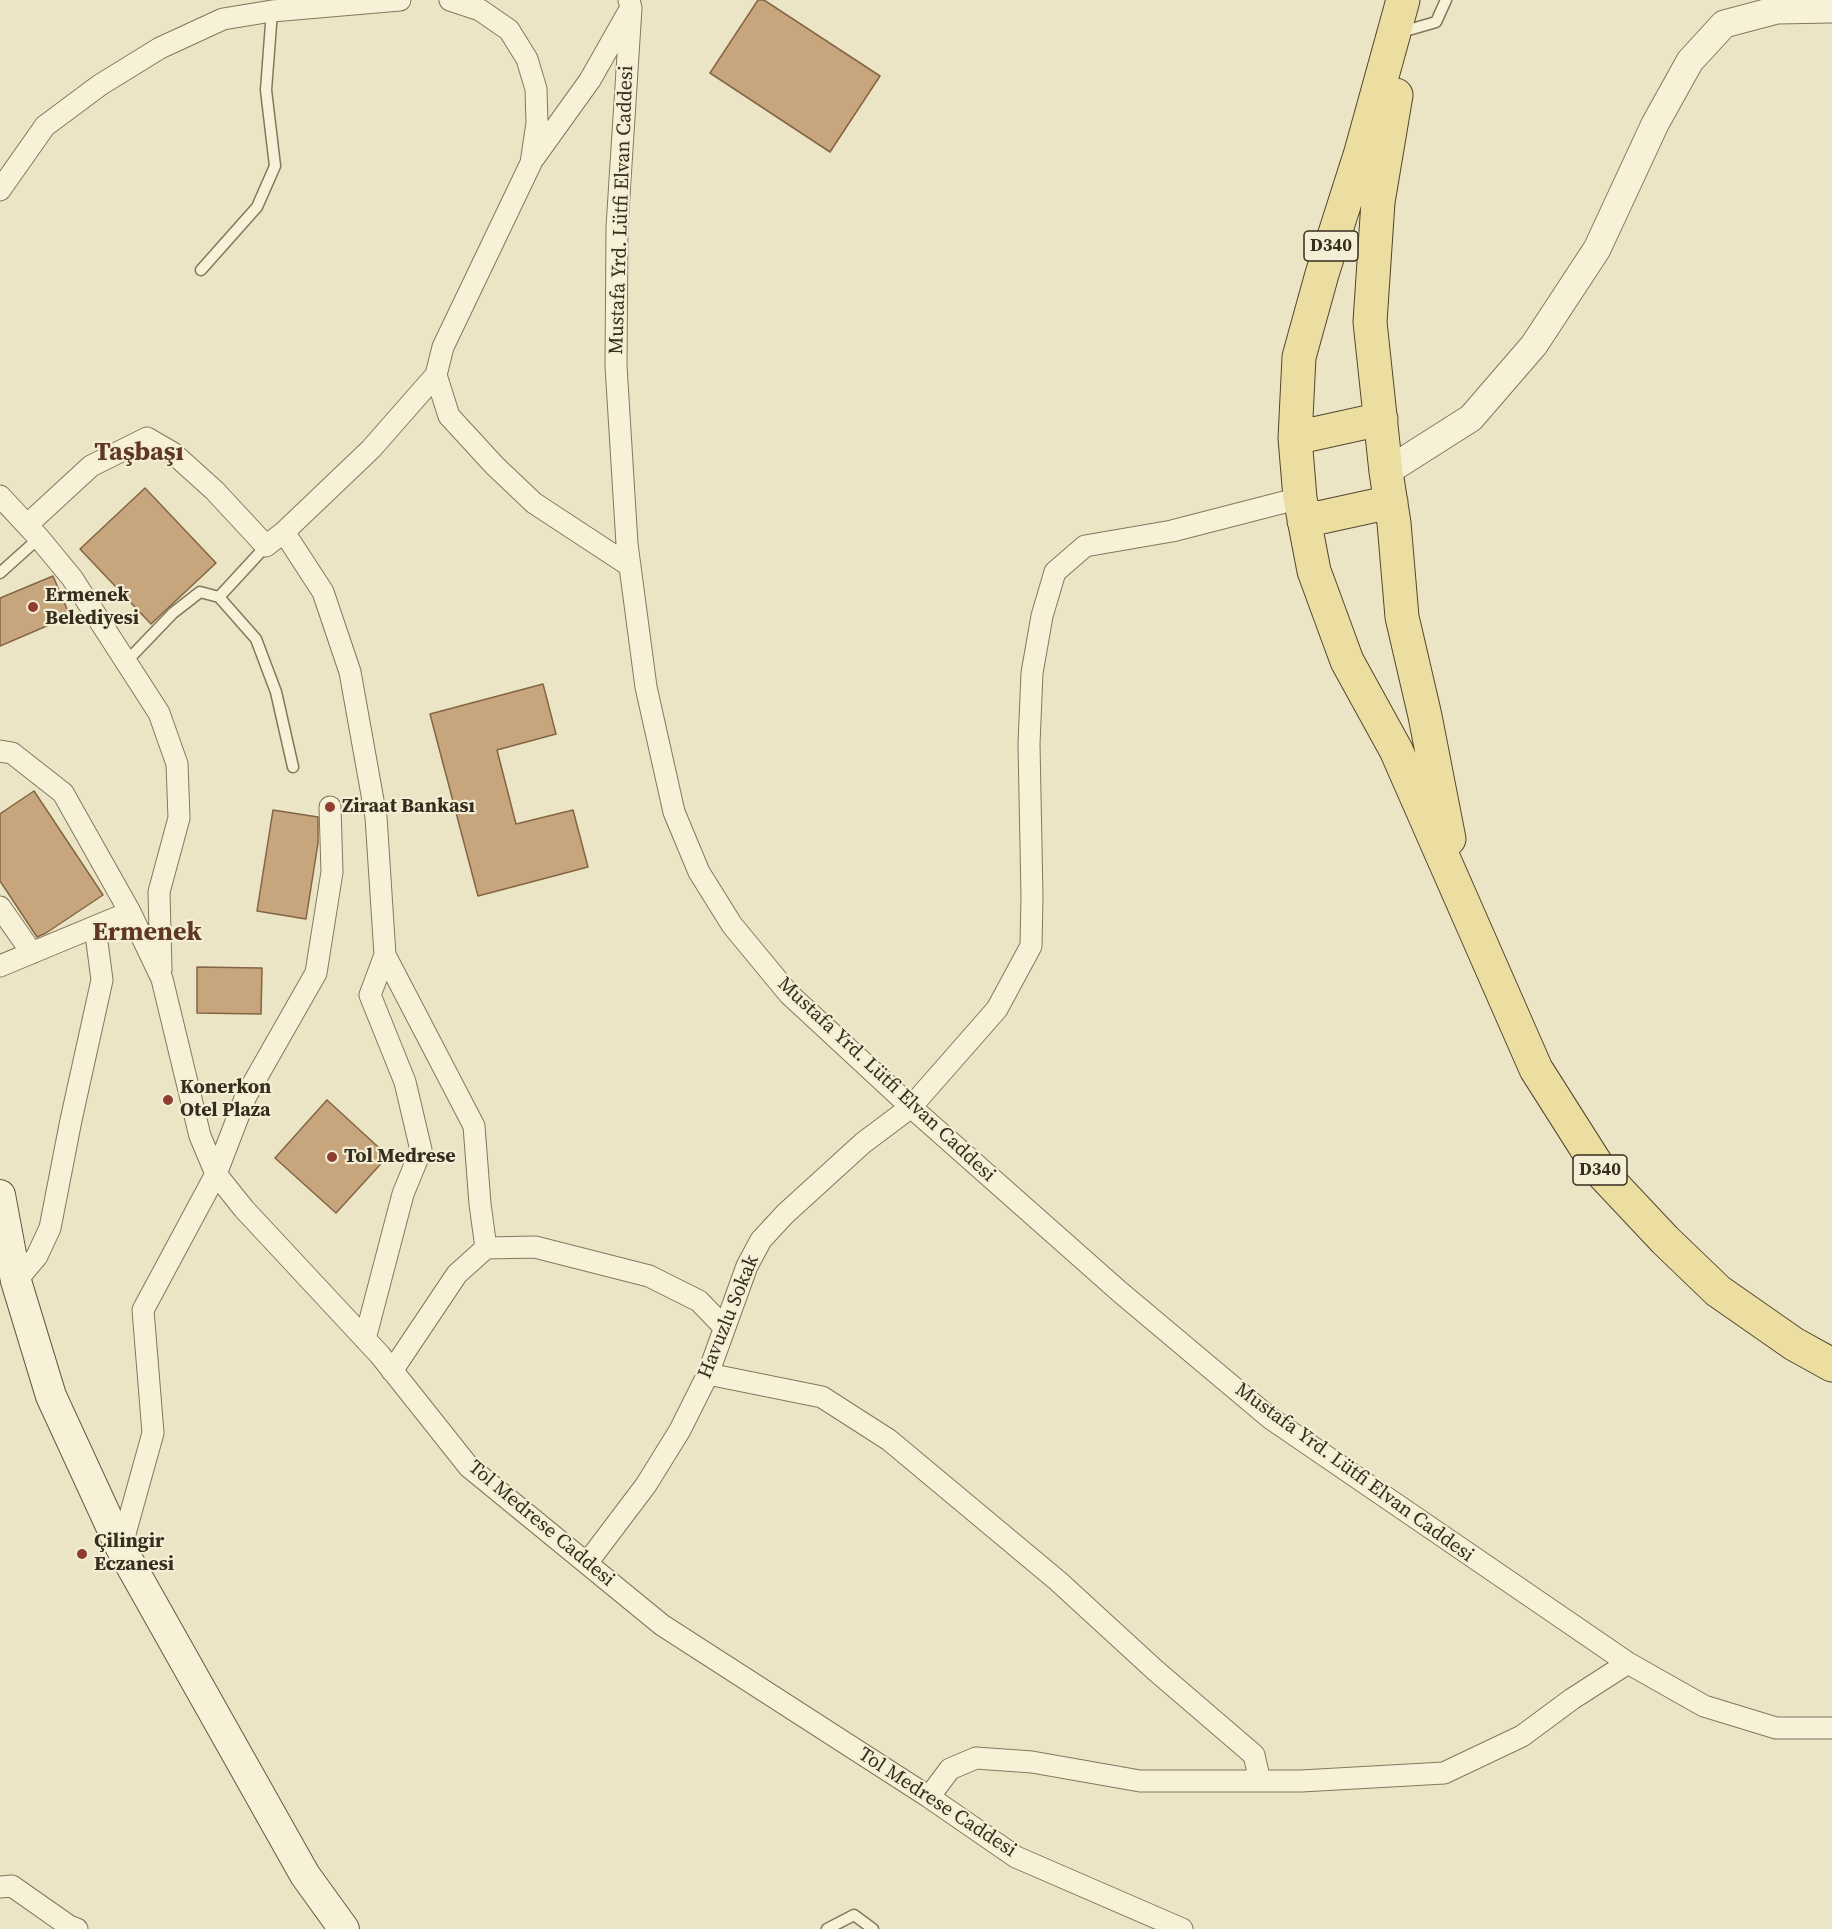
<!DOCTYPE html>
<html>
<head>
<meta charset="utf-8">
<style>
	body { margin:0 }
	canvas { display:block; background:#ebe5c5 }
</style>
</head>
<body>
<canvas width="1832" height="1929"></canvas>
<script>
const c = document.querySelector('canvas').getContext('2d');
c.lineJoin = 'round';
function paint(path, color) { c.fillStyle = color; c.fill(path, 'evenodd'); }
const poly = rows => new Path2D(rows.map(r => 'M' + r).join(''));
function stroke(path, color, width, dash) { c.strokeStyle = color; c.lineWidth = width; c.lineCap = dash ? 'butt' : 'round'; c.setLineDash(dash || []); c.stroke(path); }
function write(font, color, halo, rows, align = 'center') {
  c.font = font + ' "Source Serif 4",serif'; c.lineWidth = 4.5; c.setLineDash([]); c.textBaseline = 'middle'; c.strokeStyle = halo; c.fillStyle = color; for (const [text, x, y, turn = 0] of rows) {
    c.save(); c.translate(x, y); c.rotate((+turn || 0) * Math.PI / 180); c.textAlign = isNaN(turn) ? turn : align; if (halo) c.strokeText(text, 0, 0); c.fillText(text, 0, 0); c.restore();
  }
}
const building = poly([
	[758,0,764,0,880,76,830,152,710,73,758,0],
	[145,488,216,563,151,624,80,549,145,488],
	[53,576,70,616,0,646,0,598,53,576],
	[543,684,556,734,497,750,516,824,573,810,588,867,478,896,430,714,543,684],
	[34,791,103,895,46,933,37,937,0,881,0,814,34,791],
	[273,810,318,817,318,843,306,919,257,911,273,810],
	[197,967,262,968,261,1014,197,1013,197,967],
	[327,1100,388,1156,336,1213,275,1158,327,1100]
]);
const service = poly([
	[1405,31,1436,22,1446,0],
	[201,270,257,207,275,166,266,90,272,11],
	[0,573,39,538],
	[219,597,256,639,276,692,293,767],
	[126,662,173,613,200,592,219,597,266,546],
	[827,1929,854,1915,873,1929]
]);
const minor = poly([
	[450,0,480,10,509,30,527,59,536,89,537,123,531,163,443,347,436,375,449,416,495,466,534,503,630,566],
	[629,0,631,8,617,227,616,366,627,544,646,687,674,812,699,872,732,925,789,994,911,1107,1120,1292,1270,1418,1628,1663,1704,1706,1776,1728,1832,1728],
	[534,158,590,80,628,13],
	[0,190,45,126,100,85,160,48,223,19,272,11,400,0],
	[0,496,39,538,72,578,159,713,177,764,179,818,159,892,161,970],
	[27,525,91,466,147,438,173,453,215,491,266,546,284,532,371,449,436,375],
	[284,532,323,592,350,672,376,817,385,955,370,995,405,1082,421,1150,403,1194,365,1339],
	[0,751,12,753,63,793,130,912,162,979,200,1136,216,1174,143,1310,153,1433,121,1548],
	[330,807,332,872,316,973,246,1096,216,1174,244,1209,380,1355,469,1467,662,1625,929,1797,1016,1857,1182,1929],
	[0,907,32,953],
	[385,955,474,1126,480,1204,486,1248,457,1274,392,1371],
	[0,966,130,912],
	[486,1248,535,1247,649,1276,699,1301,723,1326],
	[16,1281,37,1256,50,1228,71,1120,102,980,95,927],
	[708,1374,822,1397,889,1440,1058,1581,1155,1670,1254,1755,1260,1781],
	[587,1563,646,1485,680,1430,708,1374,747,1266,761,1240,785,1214,863,1143,911,1107,997,1009,1031,946,1032,897,1029,744,1032,673,1042,616,1055,572,1085,546,1172,531,1300,498],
	[929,1797,950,1769,976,1758,1032,1762,1140,1781,1301,1781,1444,1773,1522,1736,1572,1699,1628,1663],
	[0,1887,12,1886,69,1926,77,1929]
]);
const tertiary = poly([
	[1386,472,1471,418,1534,345,1597,249,1655,124,1690,61,1724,24,1777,10,1832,9]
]);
const secondary = poly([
	[0,1195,16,1281,51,1396,121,1548,305,1875,344,1929]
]);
const primary = poly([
	[1403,0,1361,152,1322,274,1299,357,1295,438,1300,498,1314,571,1347,661,1396,750,1536,1069,1602,1173,1665,1240,1718,1291,1794,1344,1832,1365],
	[1396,95,1378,202,1370,322,1386,472,1394,523,1402,617,1425,716,1449,839],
	[1295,438,1381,419],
	[1304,521,1391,502]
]);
const markers = [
	[33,607,6,"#903c30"],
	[330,807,6,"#903c30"],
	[168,1100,6,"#903c30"],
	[332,1157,6,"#903c30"],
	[82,1554,6,"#903c30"]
];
const shields = [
	[1331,246,54],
	[1600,1170,54]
];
const shieldNames = [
	["D340",1331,246],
	["D340",1600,1170]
];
const streetNames = [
	["Mustafa Yrd. Lütfi Elvan Caddesi",622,210,-88],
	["Mustafa Yrd. Lütfi Elvan Caddesi",886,1080,43],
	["Havuzlu Sokak",729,1317,-68],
	["Mustafa Yrd. Lütfi Elvan Caddesi",1354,1473,36],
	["Tol Medrese Caddesi",541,1524,40],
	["Tol Medrese Caddesi",937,1803,33]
];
const poiNames = [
	["Ermenek",45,596],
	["Belediyesi",45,619],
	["Ziraat Bankası",342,807],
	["Konerkon",180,1088],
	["Otel Plaza",180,1111],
	["Tol Medrese",344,1157],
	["Çilingir",94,1542],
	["Eczanesi",94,1565]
];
const districtNames = [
	["Taşbaşı",139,453],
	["Ermenek",147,933]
];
paint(building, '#c7a67e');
stroke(building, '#836544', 1.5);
stroke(service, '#85775c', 13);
stroke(minor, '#85775c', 23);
stroke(tertiary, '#85775c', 29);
stroke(secondary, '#675940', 32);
stroke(primary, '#534530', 35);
stroke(service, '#f7f1d8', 10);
stroke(minor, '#f7f1d8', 21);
stroke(tertiary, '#f7f1d8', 27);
stroke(secondary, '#f7f1d8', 30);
stroke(primary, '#ecdea0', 33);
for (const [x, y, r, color] of markers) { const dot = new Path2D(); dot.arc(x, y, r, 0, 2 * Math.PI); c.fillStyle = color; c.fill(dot); stroke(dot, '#f3eed4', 2); }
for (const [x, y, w] of shields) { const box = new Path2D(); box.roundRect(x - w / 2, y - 15, w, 30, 4.5); c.fillStyle = '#f3eed4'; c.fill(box); stroke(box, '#362d1f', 1.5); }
write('bold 18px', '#362d1f', null, shieldNames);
write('20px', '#362d1f', '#f3eed4', streetNames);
write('bold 20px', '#362d1f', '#f3eed4', poiNames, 'left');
write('bold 26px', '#603722', '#f3eed4', districtNames);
</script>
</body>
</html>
